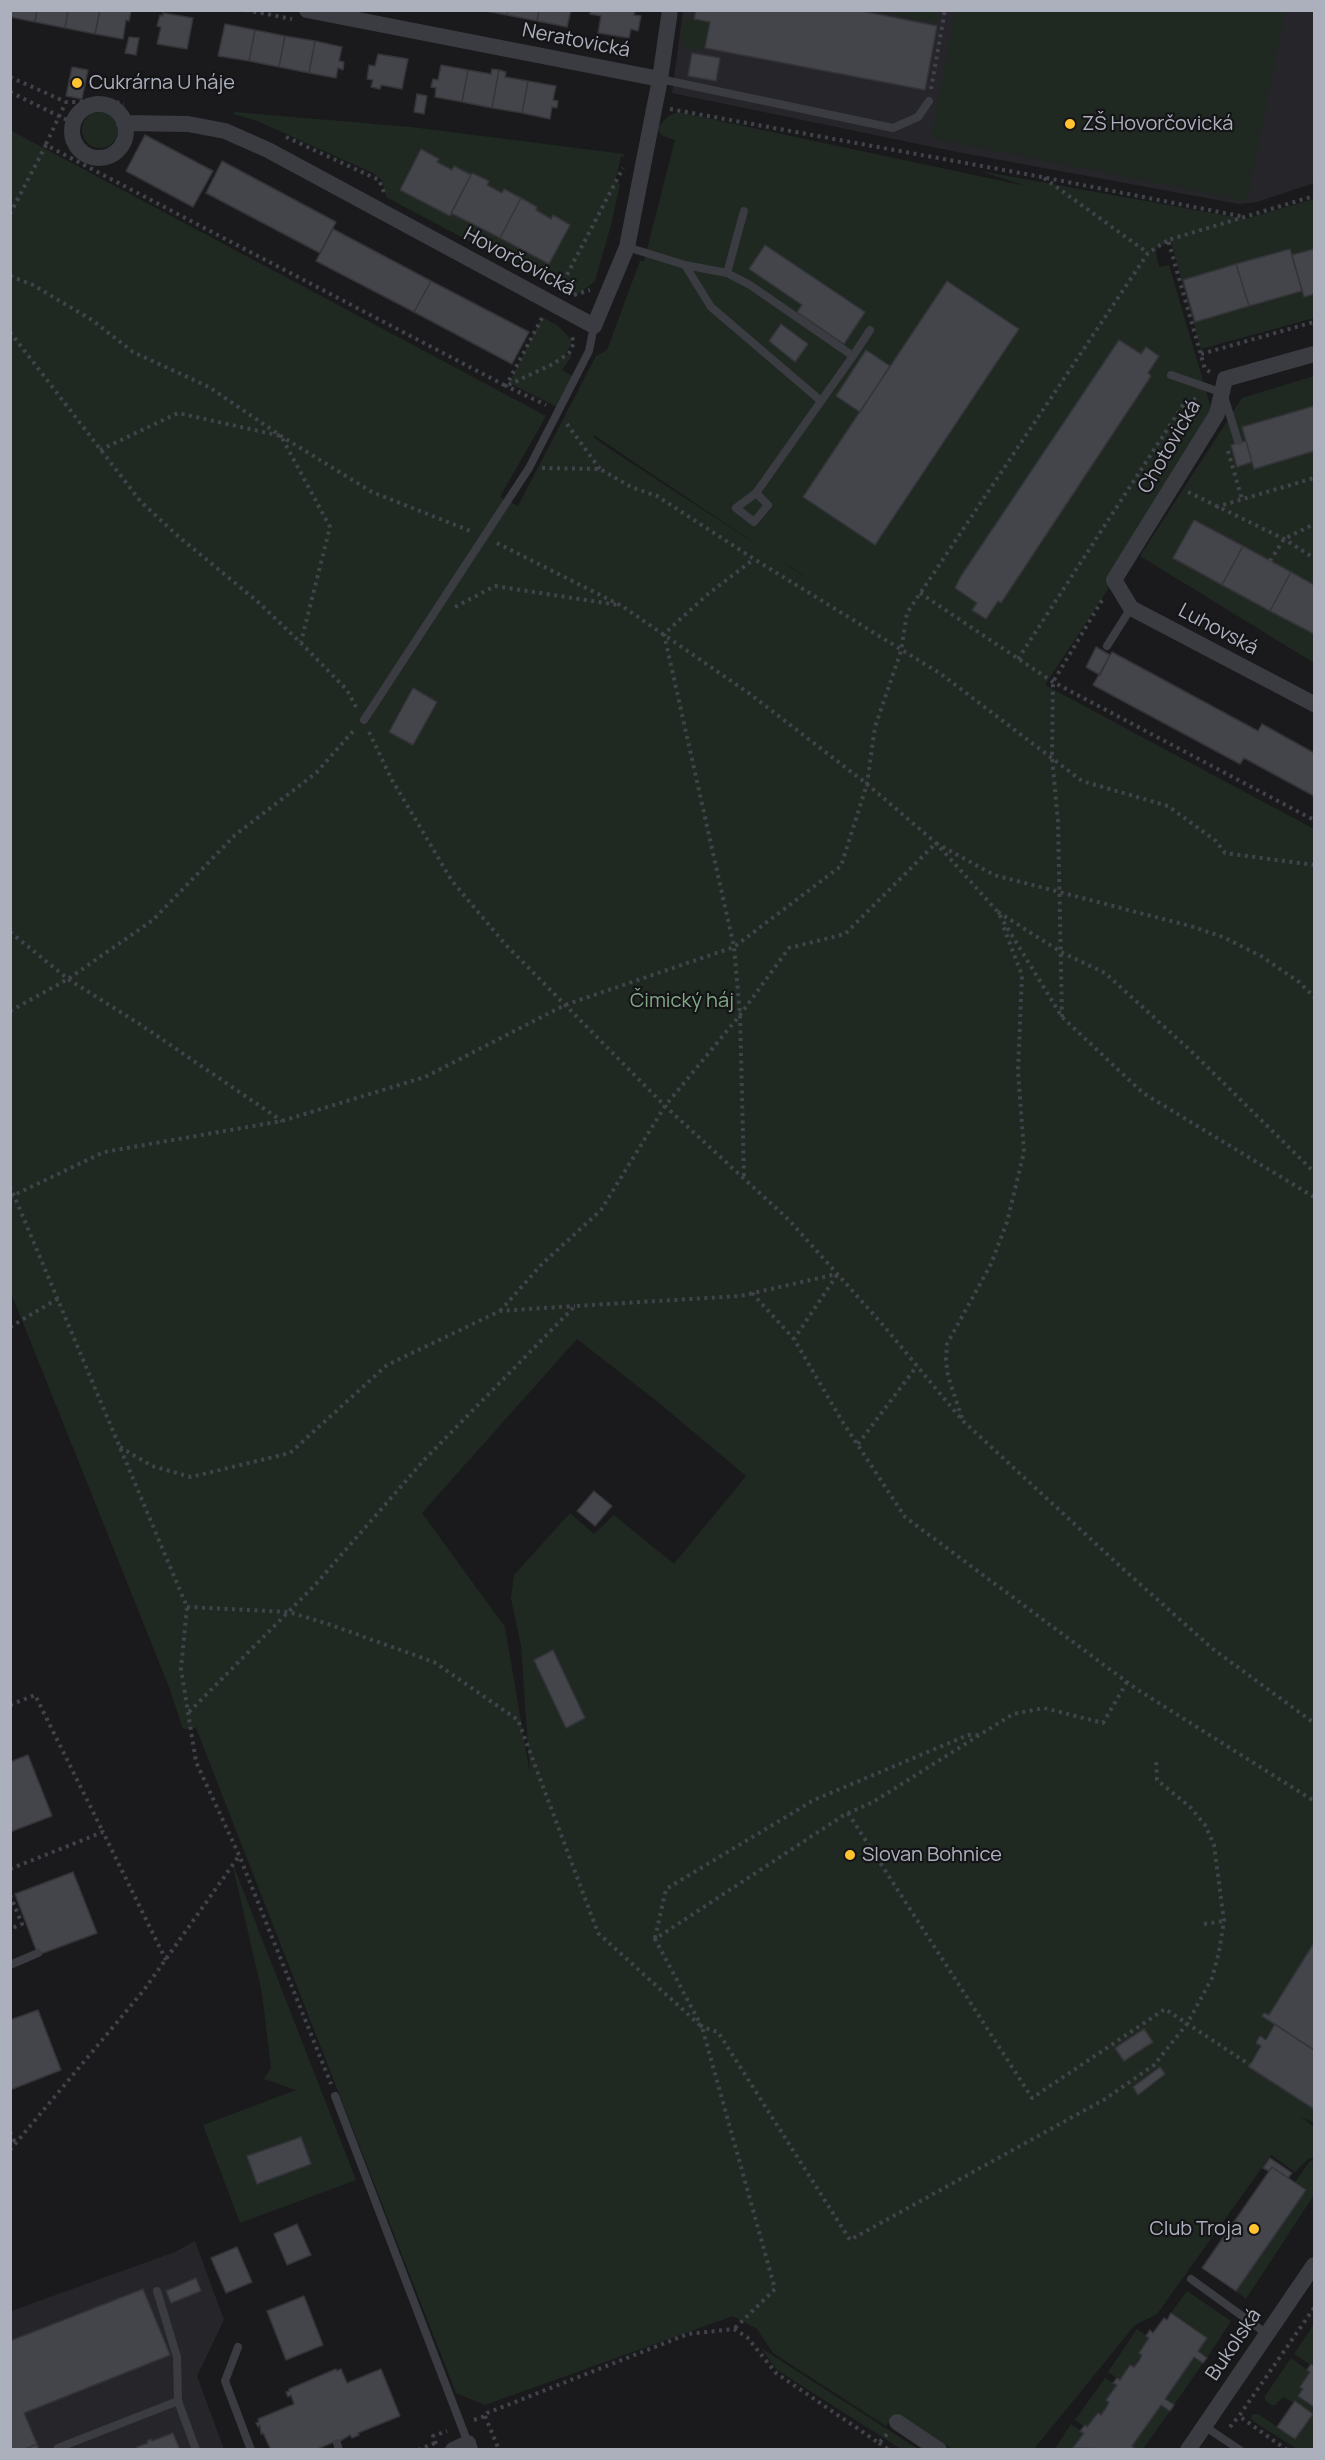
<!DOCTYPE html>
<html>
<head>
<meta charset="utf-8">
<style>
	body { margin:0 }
	#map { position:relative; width:1325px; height:2460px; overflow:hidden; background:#1a1a1d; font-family:Manrope,sans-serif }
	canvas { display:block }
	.frame { position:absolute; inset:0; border:12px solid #acb0bd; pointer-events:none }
</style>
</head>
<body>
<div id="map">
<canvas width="1325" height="2460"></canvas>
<div class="frame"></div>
</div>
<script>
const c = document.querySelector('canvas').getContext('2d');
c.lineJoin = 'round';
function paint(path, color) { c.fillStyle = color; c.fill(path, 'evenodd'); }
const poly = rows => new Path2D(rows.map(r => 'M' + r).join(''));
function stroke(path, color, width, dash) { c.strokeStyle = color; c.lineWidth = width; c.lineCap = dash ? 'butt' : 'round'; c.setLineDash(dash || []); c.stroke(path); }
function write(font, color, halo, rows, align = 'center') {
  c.font = font + ' Manrope,sans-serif'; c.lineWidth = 4.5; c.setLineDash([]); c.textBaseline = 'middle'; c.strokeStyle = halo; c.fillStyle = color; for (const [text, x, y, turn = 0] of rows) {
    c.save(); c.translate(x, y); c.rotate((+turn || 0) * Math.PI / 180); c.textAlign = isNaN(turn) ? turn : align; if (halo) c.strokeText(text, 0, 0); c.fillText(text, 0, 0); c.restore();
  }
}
const built = poly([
	[683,11,1314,11,1314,183,1257,202,1239,204,957,152,672,93],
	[195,2241,224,2320,197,2376,224,2449,11,2450,11,2311,175,2252]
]);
const green = poly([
	[874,11,940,10,940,11,937,23],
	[955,11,1285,11,1247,201,931,138],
	[687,18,710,22,704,51,684,46,681,41,683,22],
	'82 130a18 18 0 1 1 36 0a18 18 0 1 1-36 0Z',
	[234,112,411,127,624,154,625,157,621,156,615,182,620,184,611,225,595,281,577,295,565,292,386,197,382,180,373,173,257,121,234,114],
	[421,150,439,159,437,162,452,170,454,167,471,175,473,173,489,181,487,185,502,193,504,190,537,207,536,210,551,219,553,216,569,225,549,264,451,213,449,216,400,190],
	[678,112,1026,186,980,171,1245,219,1314,199,1314,249,1292,255,1289,249,1183,280,1195,322,1302,291,1304,297,1314,294,1314,318,1201,349,1171,242,1157,247,1156,253,1159,267,1169,265,1216,425,1045,685,1314,829,1314,2123,1300,2116,1314,2127,1314,2158,1309,2158,1295,2172,1271,2155,1157,2314,1135,2325,1034,2449,952,2449,897,2413,886,2426,773,2353,757,2329,733,2316,485,2405,456,2393,196,1728,183,1729,169,1687,11,1293,10,130,546,416,500,497,518,506,596,356,607,350,640,261,644,261,675,140,663,136,659,132,658,127,668,116],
	[764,245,865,312,844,344,797,312,802,305,749,269],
	[947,281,1019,329,875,545,803,497,860,412,836,396,866,351,890,366],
	[781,325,795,361,769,341],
	[1119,340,1141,354,1146,347,1159,356,1148,373,1151,376,986,619,972,610,977,603,955,588,961,576],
	[594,435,802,575,803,575,616,453,593,437],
	[413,688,437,702,413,745,389,731],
	[577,1339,658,1402,746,1476,674,1564,614,1515,594,1534,570,1513,514,1575,511,1599,521,1646,530,1774,505,1627,422,1513],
	[1160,2067,1165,2074,1138,2094,1133,2087],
	[542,317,557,325,569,337,571,343,566,354,572,356,562,370,573,376,557,407,509,383],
	[1314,376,1314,406,1242,427,1246,441,1231,446,1236,466,1252,462,1254,469,1314,451,1314,585,1194,520,1173,558,1314,634,1314,663,1140,556,1242,398],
	[232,1862,356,2180,240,2223,203,2125,296,2090,264,2079,271,2068,262,1993],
	[300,2137,311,2164,257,2184,247,2156],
	[1310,2161,1314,2161,1314,2195,1246,2299,1236,2291,1306,2191,1295,2182],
	[1187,2291,1231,2321,1207,2358,1198,2351,1207,2338,1171,2313],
	[1314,2324,1314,2367,1294,2354],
	[1137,2329,1149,2338,1140,2352,1142,2355,1134,2367,1130,2365,1120,2380,1108,2372],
	[761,2348,918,2449,901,2449,777,2370],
	[1194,2357,1203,2363,1174,2405,1165,2399],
	[1291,2358,1310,2372,1300,2387,1303,2389,1298,2396,1314,2407,1314,2449,1297,2449,1253,2421,1251,2418,1252,2414,1258,2414,1296,2439,1313,2414,1295,2401,1294,2403,1283,2397,1275,2405,1271,2405,1265,2400,1265,2396],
	[1105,2378,1117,2385,1107,2400,1109,2402,1101,2415,1098,2413,1087,2427,1084,2426,1075,2420],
	[1161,2405,1170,2411,1143,2449,1136,2449,1132,2446],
	[1071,2424,1084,2433,1074,2447,1076,2449,1054,2450]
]);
const building = poly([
	[10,10,37,10,35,22,10,17,10,10],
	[37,10,68,10,65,28,35,22,37,10],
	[68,10,100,10,95,34,65,28,68,10],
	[100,10,131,11,129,21,126,20,123,39,95,34,100,10],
	[481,10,508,10,507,15,481,10],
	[508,10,539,10,537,21,507,15,508,10],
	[539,10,571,10,567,27,537,21,539,10],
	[590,10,635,10,634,15,641,16,638,31,631,29,629,38,598,33,601,16,590,14,590,10],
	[696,10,857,10,937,26,925,90,705,48,710,22,694,19,696,10],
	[163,13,193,18,187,49,157,44,161,27,157,26,160,15,163,16,163,13],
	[225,24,255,30,249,61,218,56,225,24],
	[255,30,285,36,279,67,249,61,255,30],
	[285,36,315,41,309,73,279,67,285,36],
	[129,37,139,38,136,55,125,53,129,37],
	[315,41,342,47,339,61,344,62,343,70,338,68,336,78,309,73,315,41],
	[692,53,720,58,716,81,688,76,692,53],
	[378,54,408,59,402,89,381,85,380,89,371,87,373,80,367,79,369,65,375,66,378,54],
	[441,65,468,70,462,102,435,97,436,88,431,87,433,79,438,80,441,65],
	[72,67,88,70,82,99,66,96,72,67],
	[492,69,499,70,492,108,462,102,468,70,491,74,492,69],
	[499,70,506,72,505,77,528,81,522,113,492,108,499,70],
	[528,81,556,86,553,100,558,101,557,108,552,107,550,119,522,113,528,81],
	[417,94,427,96,424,114,414,112,417,94],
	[145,135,213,171,193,207,126,171,145,135],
	[421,149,439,159,437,162,452,170,454,166,471,175,450,216,400,190,421,149],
	[222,161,336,222,320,253,206,193,222,161],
	[472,173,489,181,487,185,502,193,504,189,521,198,500,238,451,213,472,173],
	[521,198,537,207,536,210,551,219,553,215,570,225,549,264,500,238,521,198],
	[333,229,431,281,414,312,316,261,333,229],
	[765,245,865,312,844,344,797,312,802,305,749,269,765,245],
	[1290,249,1302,291,1249,306,1236,264,1290,249],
	[1314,249,1314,294,1304,297,1292,255,1314,249],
	[1236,264,1249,306,1195,322,1183,280,1236,264],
	[431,281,529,332,512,364,414,312,431,281],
	[947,281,1019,329,875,545,803,497,947,281],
	[781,324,808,344,795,362,769,341,781,324],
	[1119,340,1141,354,1146,347,1159,356,1148,373,1151,376,1001,603,998,601,986,619,972,610,977,603,955,588,961,576,1119,340],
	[866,350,890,366,860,412,836,396,866,350],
	[1314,406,1314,451,1254,469,1242,427,1314,406],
	[1246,441,1252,462,1237,467,1231,445,1246,441],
	[1194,520,1243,546,1222,585,1173,558,1194,520],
	[1243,546,1291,572,1270,611,1222,585,1243,546],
	[1291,572,1314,585,1314,634,1270,611,1291,572],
	[1096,647,1110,655,1100,675,1086,667,1096,647],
	[1112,652,1258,731,1262,724,1314,753,1314,796,1244,758,1240,764,1093,685,1112,652],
	[413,688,437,702,413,745,389,732,413,688],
	[594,1491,612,1506,595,1526,577,1511,594,1491],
	[553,1650,585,1718,566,1728,534,1660,553,1650],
	[28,1755,52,1816,10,1832,10,1762,28,1755],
	[73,1872,97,1933,38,1955,15,1894,73,1872],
	[1314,1943,1314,2050,1262,2016,1264,2013,1269,2015,1314,1943],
	[38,2010,61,2070,10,2090,10,2020,38,2010],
	[1275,2024,1314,2050,1314,2109,1249,2067,1261,2046,1256,2043,1260,2036,1266,2040,1275,2024],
	[1144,2029,1153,2042,1124,2061,1115,2048,1144,2029],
	[1160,2067,1165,2074,1138,2095,1133,2087,1160,2067],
	[301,2137,311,2164,257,2184,247,2156,301,2137],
	[1270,2158,1292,2173,1288,2178,1272,2167,1269,2171,1263,2168,1270,2158],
	[1272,2167,1306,2190,1236,2291,1202,2268,1272,2167],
	[297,2224,311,2255,287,2265,274,2234,297,2224],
	[237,2247,252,2282,226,2293,211,2258,237,2247],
	[196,2278,201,2291,171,2303,166,2291,196,2278],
	[143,2289,170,2355,24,2413,37,2444,23,2450,10,2450,10,2341,143,2289],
	[304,2296,323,2345,286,2360,267,2311,304,2296],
	[1171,2313,1207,2338,1198,2351,1207,2358,1203,2363,1194,2357,1165,2399,1174,2405,1170,2411,1161,2405,1132,2446,1136,2450,1073,2448,1084,2433,1080,2431,1085,2425,1087,2427,1098,2413,1101,2415,1106,2408,1109,2402,1106,2400,1117,2385,1113,2383,1117,2378,1120,2380,1130,2365,1134,2367,1139,2361,1142,2355,1139,2353,1149,2338,1146,2336,1150,2330,1153,2333,1164,2318,1167,2320,1171,2313],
	[1311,2364,1314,2366,1314,2407,1298,2396,1303,2389,1300,2387,1310,2372,1307,2370,1311,2364],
	[336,2369,337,2371,341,2369,347,2383,381,2369,400,2416,358,2433,359,2435,352,2438,350,2435,335,2444,334,2442,315,2450,271,2450,263,2433,261,2434,260,2425,258,2427,256,2423,259,2422,258,2419,294,2404,291,2395,288,2397,286,2392,289,2391,289,2389,336,2369],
	[1295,2401,1313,2414,1295,2439,1277,2427,1295,2401],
	[173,2433,180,2450,138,2450,137,2447,148,2443,147,2441,151,2439,152,2441,173,2433],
	[37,2444,39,2450,23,2450,37,2444]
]);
const path = poly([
	[246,10,292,19],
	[10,77,66,102,80,102,98,98,124,104],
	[931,89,945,10],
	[10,92,73,123],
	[670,109,1042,177,1245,217],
	[286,137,379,180,385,195],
	[46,144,66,102],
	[1044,178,1148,253],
	[10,214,46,145,506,386,553,364,569,353,574,343,571,334],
	[10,276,33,285,92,320,133,352,209,387,281,436,372,492,473,532],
	[560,288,623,168],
	[574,295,590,290],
	[542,318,506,386,546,405],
	[10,332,141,502,179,537,257,601,301,643,347,690,356,707],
	[1201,354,1314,322],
	[1210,372,1205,369,1168,240,1314,196],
	[567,424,600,469],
	[100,450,178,413,281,436,330,527,301,642],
	[1228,451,1242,499],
	[542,468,600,469,631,487,657,496,754,559,941,674,1082,781,1168,806,1216,841,1225,853,1314,865],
	[1188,492,1284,539,1314,558],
	[1216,507,1314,478],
	[497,543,622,606,750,694,867,784,936,843,997,911,1062,1017,1143,1093,1314,1197],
	[1270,561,1284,539,1312,525],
	[920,593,1053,682,1314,820],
	[455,607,495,586,618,605],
	[1018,659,1185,402,1196,399],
	[369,732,392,780,452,881,505,944,665,1106,789,1220,883,1325,962,1420,1122,1568,1213,1649,1314,1723],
	[998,912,1061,952,1105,973,1191,1051,1314,1172],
	[10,932,68,979,141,1025,282,1121],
	[10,1011,68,979,153,920,235,835,316,773,355,729],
	[1062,1017,1058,822,1052,757,1053,682,1104,597],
	[744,1176,740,1015,734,947,664,634,708,594,754,559],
	[10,1186,187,1607,181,1669,196,1762,239,1855,331,2084],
	[10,1197,104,1152,282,1121,425,1077,565,1005,734,947,841,866,867,784,875,727,901,651,907,613,1148,253,1168,240],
	[837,1275,794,1339,842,1421,905,1517,1135,1688,1314,1801],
	[752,1293,794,1339],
	[500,1311,542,1264,601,1210,665,1106,740,1015,789,948,845,934,936,843,994,875,1190,926,1223,937,1261,956,1299,982,1314,997],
	[10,1327,59,1298],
	[962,1418,948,1376,946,1360,947,1344,991,1264,1007,1222,1024,1152,1018,1071,1022,975,1002,923],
	[858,1444,917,1366],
	[120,1447,152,1466,191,1477,290,1453,387,1365,500,1311,575,1306],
	[187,1607,289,1612,328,1624,434,1662,518,1720,598,1933,702,2027,775,2289,734,2329],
	[1127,1682,1103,1723,1044,1708,1013,1714,873,1802,844,1815,655,1939,702,2027,718,2032,850,2240,1105,2099,1154,2065,1187,2024,1212,1978,1219,1952,1224,1921,1214,1845,1205,1825,1190,1807,1157,1780,1156,1758],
	[10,1705,35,1695,103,1832],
	[189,1712,315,1585,425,1459,575,1306,740,1296,837,1274],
	[848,1813,1032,2098,1165,2009,1250,2065],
	[10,1869,103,1832,166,1960],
	[10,1895,22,1924,10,1929],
	[1204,1924,1224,1921],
	[655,1938,666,1889,814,1800,968,1735,979,1735],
	[10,2132,15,2143],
	[10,2150,144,1990,239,1856],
	[485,2416,499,2450],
	[474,2420,485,2416,487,2413,688,2334,734,2329,747,2337,776,2373,879,2443,887,2434],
	[1230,2427,1239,2416],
	[879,2443,889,2450],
	[436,2444,433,2436,447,2431],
	[418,2450,435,2443],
	[1287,2450,1239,2416,1314,2308]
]);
const service = poly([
	[660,79,893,128,918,117,929,101],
	[627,247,685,265,727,273,750,285,853,356,870,330],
	[685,265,711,307,821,401],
	[727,273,744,211],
	[1171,375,1223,393,1238,441],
	[756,493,768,505,754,522,736,508,756,493,853,356],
	[1107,646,1131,608],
	[364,720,529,468,589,351,594,326],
	[10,1965,38,1953],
	[335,2096,468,2443],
	[1191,2279,1267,2334],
	[157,2291,177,2357,178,2401,196,2450],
	[238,2347,225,2381,251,2450],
	[1204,2426,1240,2450],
	[337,2443,339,2450],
	[58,2448,178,2401]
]);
const minor = poly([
	[307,10,660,79],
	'72 131a27 27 0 1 1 54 0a27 27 0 1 1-54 0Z',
	[124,123,188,124,225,131,268,150,594,326,627,247,660,79,670,10],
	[1314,354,1225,379,1217,414,1114,580,1131,608,1314,704],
	[897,2422,939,2450],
	[453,2450,468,2443,470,2450],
	[1188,2450,1314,2265]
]);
const markers = [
	[77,83,6,"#ffc330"],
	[1070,124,6,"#ffc330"],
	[850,1855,6,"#ffc330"],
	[1254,2229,6,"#ffc330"]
];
const streetNames = [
	["Neratovická",576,41,11],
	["Hovorčovická",519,262,28],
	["Chotovická",1170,447,-60],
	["Luhovská",1218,630,28],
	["Bukolská",1234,2345,-56]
];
const poiNames = [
	["Cukrárna U háje",89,83],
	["ZŠ Hovorčovická",1082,124],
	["Slovan Bohnice",862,1855],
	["Club Troja",1242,2229,"right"]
];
const parkNames = [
	["Čimický háj",682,1001]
];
paint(built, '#26262a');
paint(green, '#1f2921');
paint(building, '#44454a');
stroke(building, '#343439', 1.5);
stroke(path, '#41434a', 4, [3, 4.5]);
stroke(service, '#3b3c42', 8);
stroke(minor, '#3b3c42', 16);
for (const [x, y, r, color] of markers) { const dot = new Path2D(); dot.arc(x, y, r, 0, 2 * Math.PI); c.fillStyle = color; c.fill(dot); stroke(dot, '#151518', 2); }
write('20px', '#acb0bd', '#151518', streetNames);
write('20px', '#acb0bd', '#151518', poiNames, 'left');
write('20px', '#82aa86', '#151518', parkNames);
</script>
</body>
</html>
